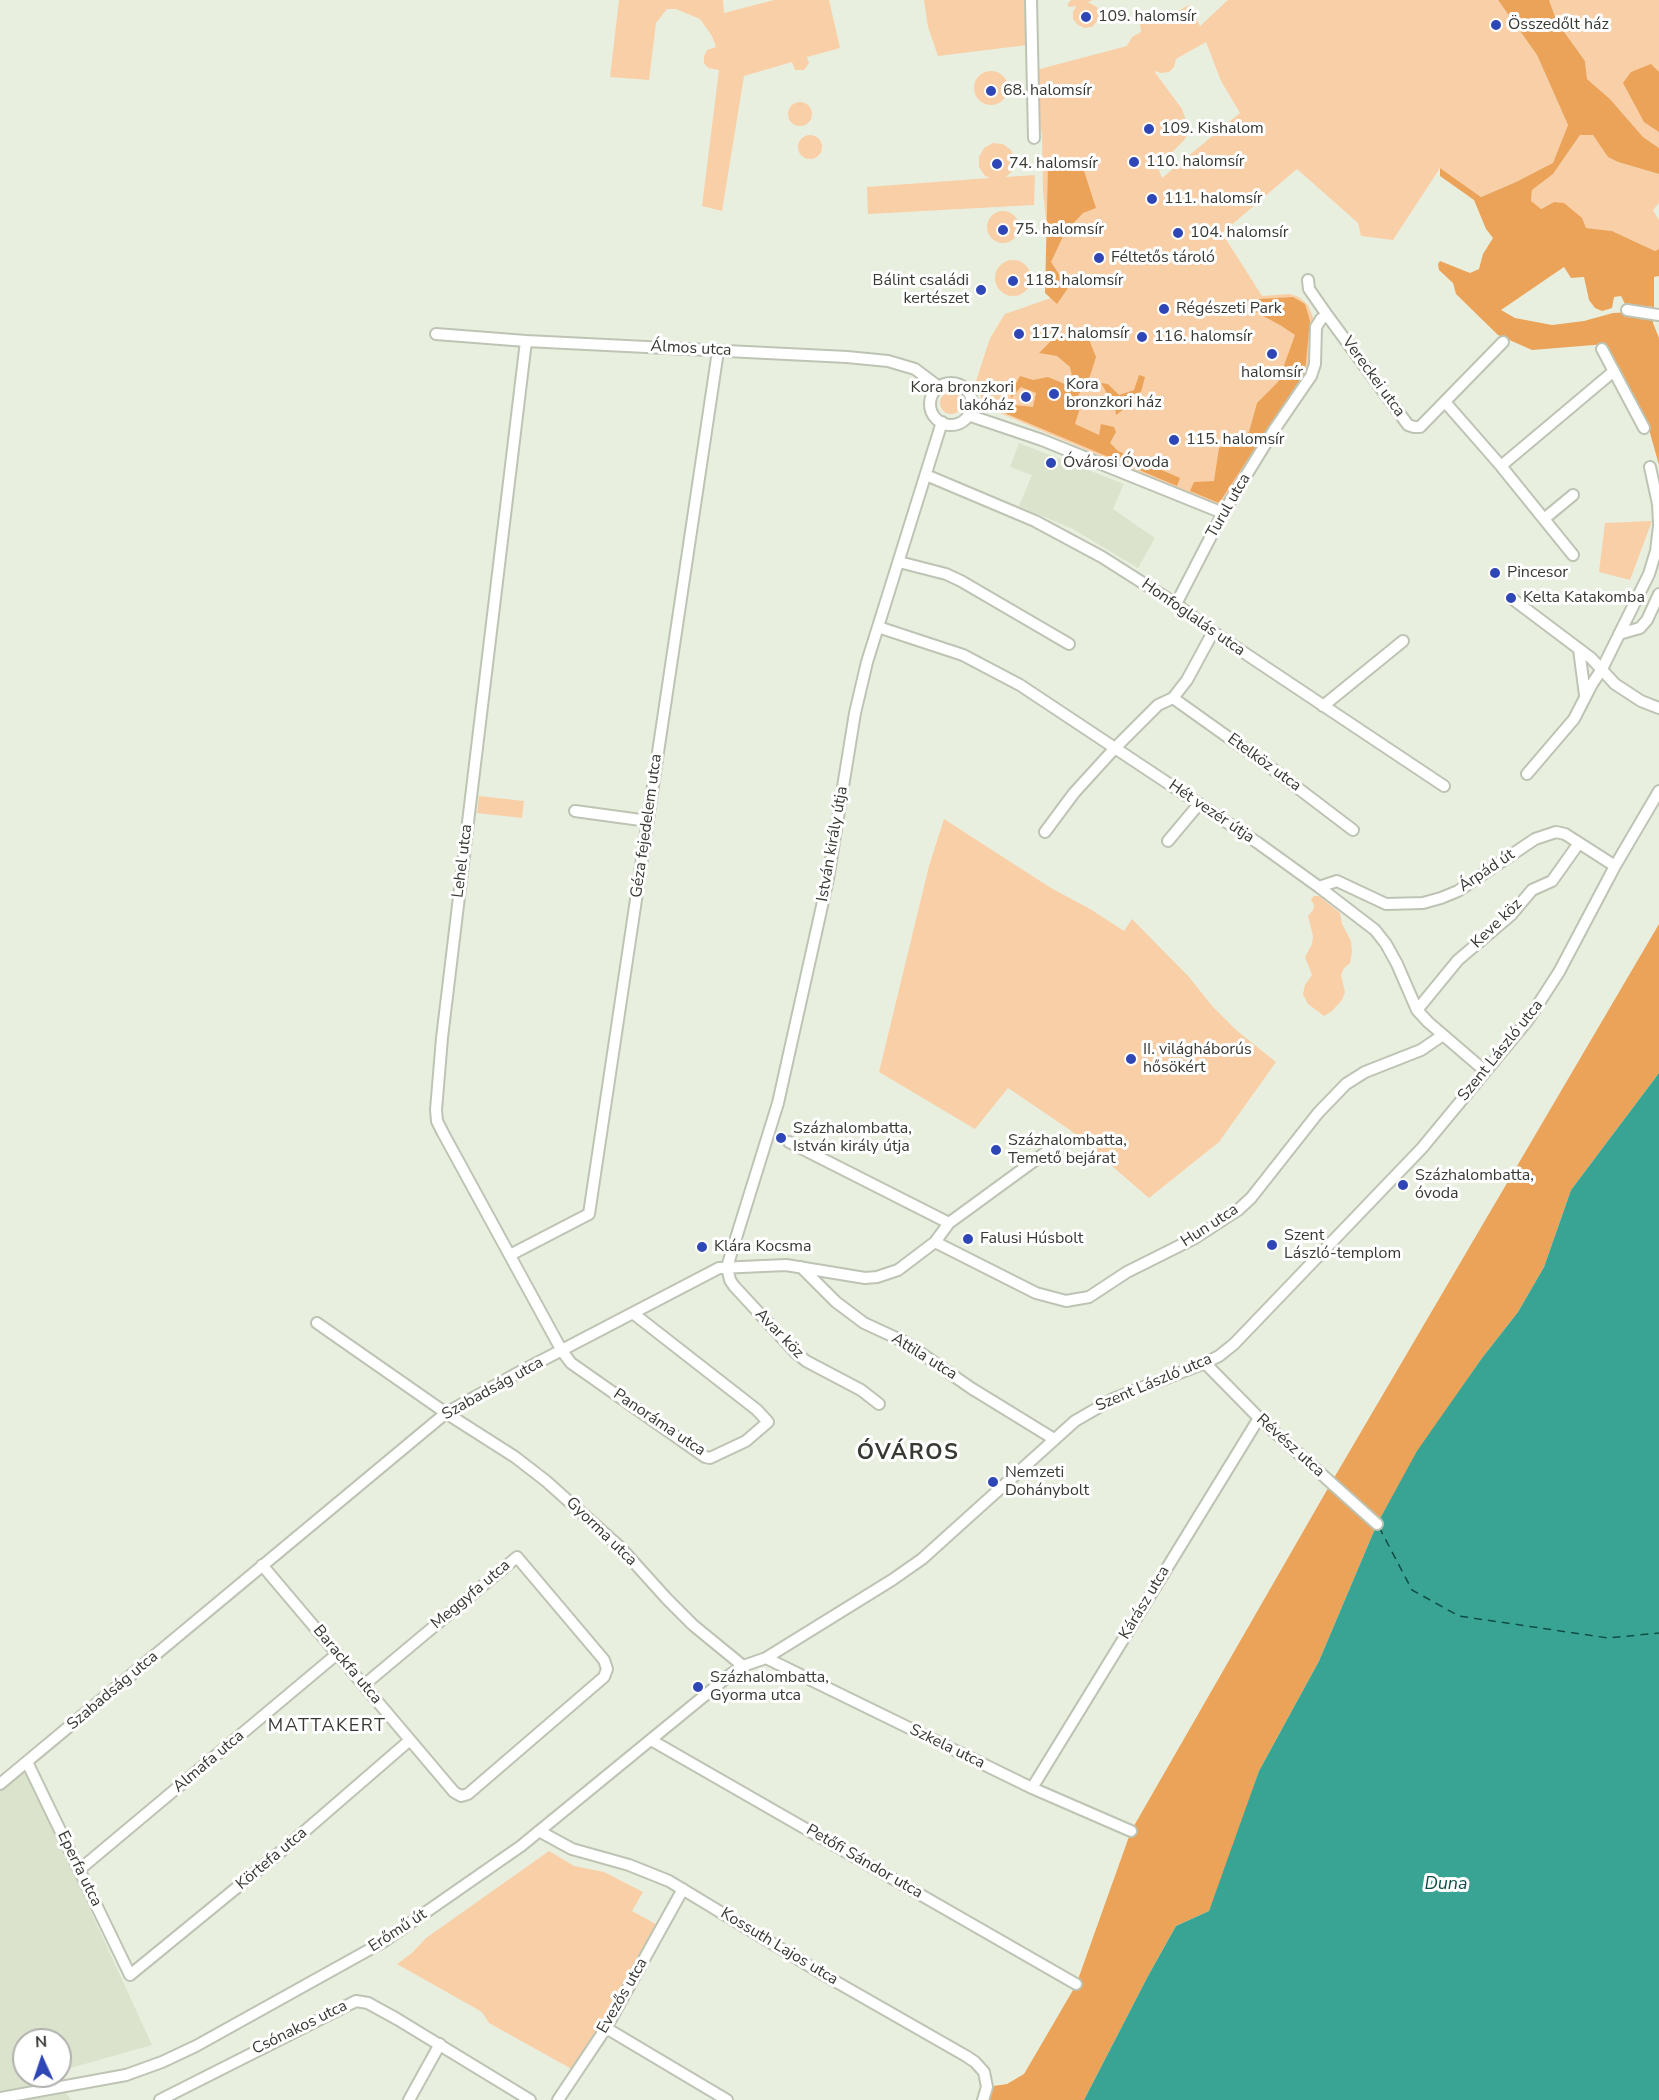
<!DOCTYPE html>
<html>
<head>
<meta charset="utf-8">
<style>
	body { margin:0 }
	#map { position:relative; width:1659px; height:2100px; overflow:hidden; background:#e9efdf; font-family:"Nunito Sans",sans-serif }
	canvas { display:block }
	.north { position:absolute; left:12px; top:2028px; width:60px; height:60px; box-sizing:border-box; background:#fff; border:2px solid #afb0ad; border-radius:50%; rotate:357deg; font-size:16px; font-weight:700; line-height:24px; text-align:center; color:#373933 }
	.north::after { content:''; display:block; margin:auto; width:21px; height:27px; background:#2f46b7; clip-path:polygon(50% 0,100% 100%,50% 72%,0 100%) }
</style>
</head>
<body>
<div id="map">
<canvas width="1659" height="2100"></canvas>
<div class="north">N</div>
</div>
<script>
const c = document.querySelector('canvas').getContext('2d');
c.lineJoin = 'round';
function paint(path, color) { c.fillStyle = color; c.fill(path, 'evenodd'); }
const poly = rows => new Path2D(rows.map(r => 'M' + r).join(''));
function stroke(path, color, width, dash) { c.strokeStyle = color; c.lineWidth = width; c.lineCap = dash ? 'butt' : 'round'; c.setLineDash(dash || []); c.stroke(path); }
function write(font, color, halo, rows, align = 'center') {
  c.font = font + ' "Nunito Sans",sans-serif'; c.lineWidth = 6; c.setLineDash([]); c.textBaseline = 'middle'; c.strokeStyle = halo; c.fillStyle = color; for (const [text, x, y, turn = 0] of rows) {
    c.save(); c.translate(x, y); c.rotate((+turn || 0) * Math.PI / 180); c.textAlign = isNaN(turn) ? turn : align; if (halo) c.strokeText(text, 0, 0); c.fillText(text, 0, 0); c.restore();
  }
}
const built = poly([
	[1019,443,1124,484,1113,509,1155,538,1138,568,1073,529,1019,506,1032,475,1010,467],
	[21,1759,152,2045,60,2071,60,2040,24,2040,24,2076,54,2076,71,2100,0,2100,0,1776]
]);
const green = poly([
	[619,0,723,0,724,13,774,0,829,0,840,48,807,57,809,63,804,70,795,70,792,62,744,76,722,211,702,206,719,70,708,68,704,63,704,56,707,50,716,47,712,36,700,19,676,9,667,9,656,23,649,80,610,77],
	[924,0,1025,0,1027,45,938,56,928,27],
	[1071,0,1093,0,1088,2,1097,7,1099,14,1097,21,1092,27,1085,28,1078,25,1073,19,1073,12,1076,6,1070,7,1067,5],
	[1228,0,1498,0,1537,55,1568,125,1553,164,1516,182,1481,197,1440,168,1393,240,1361,236,1358,223,1297,169,1222,233,1262,296,1290,294,1299,297,1308,305,1313,317,1309,370,1220,507,993,410,982,401,976,381,990,338,1005,314,1054,297,1043,191,1042,134,1035,102,1036,70,1127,46,1132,37,1141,32,1140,24,1144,18,1150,14,1158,15,1164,19,1189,5,1200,26],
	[1206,42,1221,81,1240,113,1162,178,1158,167,1185,139,1189,129,1182,109,1154,71,1161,73,1169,72,1174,67,1176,59],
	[1549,0,1659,0,1659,148,1643,137,1610,99,1587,79,1585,61,1557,22],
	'974 88a17 17 0 1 1 34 0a17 17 0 1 1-34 0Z',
	'788 114a12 12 0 1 1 24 0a12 12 0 1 1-24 0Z',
	[1580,135,1593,135,1609,157,1618,162,1659,174,1659,203,1653,210,1659,220,1659,249,1655,251,1612,231,1586,228,1554,202,1540,209,1531,201,1532,190,1553,174],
	'798 147a12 12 0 1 1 24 0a12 12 0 1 1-24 0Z',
	[993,143,1003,144,1011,150,1015,160,1013,170,1006,177,1035,175,1034,205,868,214,867,187,990,178,985,176,979,167,979,157,984,148],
	'987 227a16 16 0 1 1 32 0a16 16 0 1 1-32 0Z',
	'995 278a18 18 0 1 1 36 0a18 18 0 1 1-36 0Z',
	'940 403a11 11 0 1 1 22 0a11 11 0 1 1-22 0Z',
	[1652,521,1630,580,1599,572,1605,523],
	[479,796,524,801,522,818,477,813],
	[944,819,1051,888,1090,909,1124,931,1132,919,1189,977,1213,1007,1236,1030,1276,1062,1219,1142,1149,1198,1070,1130,1008,1088,975,1129,879,1072,929,866],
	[1314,896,1319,896,1340,913,1342,924,1351,941,1352,952,1350,963,1344,968,1341,975,1345,992,1342,1000,1332,1011,1324,1016,1308,1004,1303,994,1305,985,1312,975,1305,957,1312,944,1313,936,1308,916,1313,910,1314,905,1311,899],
	[549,1851,574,1866,604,1872,643,1892,632,1911,663,1928,577,2072,489,2023,482,2012,397,1964,412,1953,426,1938]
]);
const forest = poly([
	[1498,0,1549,0,1557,22,1585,61,1587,79,1610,99,1643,137,1659,148,1659,174,1618,162,1608,157,1593,135,1580,135,1553,174,1532,190,1531,201,1541,209,1554,202,1564,203,1582,218,1586,228,1612,231,1655,251,1659,249,1659,276,1654,277,1654,307,1625,304,1621,296,1614,297,1612,308,1602,311,1595,308,1589,300,1584,277,1571,278,1564,267,1501,310,1515,318,1552,325,1584,321,1613,313,1631,312,1654,316,1653,323,1659,338,1659,465,1648,426,1606,344,1532,350,1498,335,1456,294,1453,283,1439,270,1438,264,1440,261,1470,273,1479,269,1483,254,1493,238,1486,229,1474,200,1440,176,1440,168,1481,197,1516,182,1553,163,1568,125,1537,55],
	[1651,64,1659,72,1659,132,1644,122,1623,83,1631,72],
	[1071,164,1083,168,1096,208,1083,213,1065,232,1051,262,1068,288,1057,304,1045,293,1048,167],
	[1293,297,1305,304,1310,321,1305,372,1219,503,1190,491,1194,482,1214,481,1219,448,1249,432,1257,403,1278,382,1295,335,1280,325,1252,310,1242,300],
	[1084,327,1096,357,1090,376,1077,397,1080,408,1075,424,1099,435,1101,424,1114,427,1116,432,1110,443,1118,451,1180,478,1177,486,1000,411,991,404,994,401,1005,404,1033,407,1036,393,1021,387,1011,398,1011,393,1020,376,1033,380,1048,377,1067,385,1073,380,1070,367,1057,356,1039,353,1053,339,1068,340],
	[1139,375,1145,377,1141,392,1126,397,1124,409,1116,415,1115,407,1101,383,1108,384,1119,395,1134,390],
	[1659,924,1659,1073,1571,1190,1544,1267,1518,1312,1482,1358,1418,1451,1377,1524,1319,1661,1259,1771,1231,1854,1209,1911,1176,1926,1148,1976,1084,2100,983,2100,987,2087,1007,2084,1024,2074,1076,1985,1131,1831,1331,1483]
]);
const water = poly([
	[1659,1073,1659,2100,1084,2100,1148,1976,1176,1926,1209,1911,1259,1771,1319,1661,1377,1524,1417,1451,1482,1358,1518,1312,1544,1267,1571,1190]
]);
const ferry = poly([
	[1379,1527,1412,1590,1459,1616,1608,1638,1659,1633]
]);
const minor = poly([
	[1031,0,1034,138],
	[1308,280,1309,289,1327,315,1408,425,1414,427,1420,427,1503,342],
	[1627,310,1659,315],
	[436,334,526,341,847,357,888,361,915,369,939,387],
	[526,341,442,1038,436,1110,437,1121,443,1133,562,1351,571,1363,705,1457,710,1458,746,1441,768,1422,757,1410,634,1314],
	[1602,349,1644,428],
	'930 404a21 21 0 1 1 42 0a21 21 0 1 1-42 0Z',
	[1445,402,1501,466,1573,555],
	[968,415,1042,440,1223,513],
	[1501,466,1614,371],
	[1650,467,1658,504,1659,523],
	[926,475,1035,521,1102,557,1176,604,1213,632,1444,786],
	[1544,519,1573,495],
	[899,562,946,574,961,581,1069,644],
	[1514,600,1591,658,1615,684,1641,701,1659,708],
	[1176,604,1223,513,1274,430,1311,376,1315,364,1316,327,1321,319,1327,315],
	[878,627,963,655,1020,685,1258,843,1319,887,1375,930,1386,944,1397,964,1417,1010,1428,1022,1485,1071],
	[1619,634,1640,628,1647,620,1659,594],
	[1579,649,1585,695],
	[1173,698,1274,770,1353,830],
	[1323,706,1403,641],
	[1527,774,1574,719,1592,684,1602,669,1649,574,1656,551,1659,526],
	[575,811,648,821],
	[1045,832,1074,793,1115,748,1158,705,1173,698,1187,680,1213,632],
	[1168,841,1199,804],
	[1319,887,1337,881,1386,904,1423,903,1441,898,1458,891,1535,839,1556,832,1565,834,1615,866],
	[1417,1010,1458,960,1511,915,1532,890,1552,881,1579,843],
	[789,1142,949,1223],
	[935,1242,1036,1293,1066,1301,1089,1297,1127,1272,1195,1238,1238,1210,1251,1198,1318,1113,1346,1084,1365,1072,1421,1050,1443,1035],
	[510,1255,589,1214,718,351],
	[801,1267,836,1302,864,1323,905,1342,971,1388,1054,1439],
	[317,1323,446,1413,515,1457,546,1481,621,1548,667,1599,693,1625,743,1666],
	[1205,1363,1259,1418,1377,1524],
	[879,1404,861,1390,806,1361,795,1352,734,1286,730,1280,727,1267,778,1103,828,879,855,713,867,662,942,422],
	[262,1565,454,1792,461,1796,468,1794,604,1677,607,1669,604,1660,517,1557,364,1685],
	[766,1658,1032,1788,1131,1831],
	[651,1740,1076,1984],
	[27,1762,130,1975,284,1849,410,1740],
	[0,1784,446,1413,514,1375,719,1268,786,1265,865,1278,877,1277,898,1270,935,1242,949,1223,1049,1150],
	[1032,1788,1259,1418],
	[539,1831,572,1849,629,1865,669,1881,826,1976,966,2056,975,2062,984,2072,987,2087,983,2100],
	[79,1870,337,1654],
	[606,2028,727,2100],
	[0,2098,126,2075,162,2062,196,2046,383,1942,521,1846,731,1674,743,1666,766,1658,892,1580,922,1559,1075,1421,1113,1399,1205,1363,1219,1356,1234,1344,1422,1148,1528,1020,1559,972,1615,866,1659,791],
	[160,2100,356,2001,368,2003,397,2019,530,2100],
	[409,2100,440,2044],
	[558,2100,606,2028,683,1889]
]);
const markers = [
	[1086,17,6,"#2f46b7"],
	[1496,25,6,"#2f46b7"],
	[991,91,6,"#2f46b7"],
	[1149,129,6,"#2f46b7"],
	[1134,162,6,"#2f46b7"],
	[997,164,6,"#2f46b7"],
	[1152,199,6,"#2f46b7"],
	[1003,230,6,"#2f46b7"],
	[1178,233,6,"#2f46b7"],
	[1099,258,6,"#2f46b7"],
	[1013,281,6,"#2f46b7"],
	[981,290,6,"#2f46b7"],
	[1164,309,6,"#2f46b7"],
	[1019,334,6,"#2f46b7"],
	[1142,337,6,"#2f46b7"],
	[1272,354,6,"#2f46b7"],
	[1054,394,6,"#2f46b7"],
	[1026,397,6,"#2f46b7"],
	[1174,440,6,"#2f46b7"],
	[1051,463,6,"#2f46b7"],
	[1495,573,6,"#2f46b7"],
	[1511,598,6,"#2f46b7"],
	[1131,1059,6,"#2f46b7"],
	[781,1138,6,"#2f46b7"],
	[996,1150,6,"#2f46b7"],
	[1403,1185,6,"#2f46b7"],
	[968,1239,6,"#2f46b7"],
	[1272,1245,6,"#2f46b7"],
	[702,1247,6,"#2f46b7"],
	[993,1482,6,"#2f46b7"],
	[698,1687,6,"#2f46b7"]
];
const poiNames = [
	["109. halomsír",1098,17],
	["Összedőlt ház",1508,25],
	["68. halomsír",1003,91],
	["109. Kishalom",1161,129],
	["110. halomsír",1146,162],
	["74. halomsír",1009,164],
	["111. halomsír",1164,199],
	["75. halomsír",1015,230],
	["104. halomsír",1190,233],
	["Féltetős tároló",1111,258],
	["Bálint családi",969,281,"right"],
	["kertészet",969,299,"right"],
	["118. halomsír",1025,281],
	["Régészeti Park",1176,309],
	["117. halomsír",1031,334],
	["116. halomsír",1154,337],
	["halomsír",1272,373,"center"],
	["Kora",1066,385],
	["bronzkori ház",1066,403],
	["Kora bronzkori",1014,388,"right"],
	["lakóház",1014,406,"right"],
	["115. halomsír",1186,440],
	["Óvárosi Óvoda",1063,463],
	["Pincesor",1507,573],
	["Kelta Katakomba",1523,598],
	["II. világháborús",1143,1050],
	["hősökért",1143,1068],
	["Százhalombatta,",793,1129],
	["István király útja",793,1147],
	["Százhalombatta,",1008,1141],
	["Temető bejárat",1008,1159],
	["Százhalombatta,",1415,1176],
	["óvoda",1415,1194],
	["Szent",1284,1236],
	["László-templom",1284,1254],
	["Falusi Húsbolt",980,1239],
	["Klára Kocsma",714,1247],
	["Nemzeti",1005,1473],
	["Dohánybolt",1005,1491],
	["Százhalombatta,",710,1678],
	["Gyorma utca",710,1696]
];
const streetNames = [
	["Álmos utca",691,349,3],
	["Vereckei utca",1373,377,54],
	["Turul utca",1229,506,-60],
	["Honfoglalás utca",1193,618,35],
	["Etelköz utca",1264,763,36],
	["Hét vezér útja",1211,812,34],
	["Géza fejedelem utca",647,826,-82],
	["István király útja",833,844,-80],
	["Lehel utca",463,861,-83],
	["Árpád út",1487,871,-34],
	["Keve köz",1497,924,-44],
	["Szent László utca",1501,1051,-51],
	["Hun utca",1210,1226,-33],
	["Avar köz",779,1334,46],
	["Attila utca",924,1357,32],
	["Szent László utca",1154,1383,-23],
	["Szabadság utca",493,1389,-29],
	["Panoráma utca",659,1423,34],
	["Révész utca",1290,1446,42],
	["Gyorma utca",601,1532,44],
	["Meggyfa utca",471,1595,-40],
	["Kárász utca",1145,1603,-59],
	["Barackfa utca",347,1665,50],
	["Szabadság utca",113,1691,-40],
	["Szkela utca",947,1747,26],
	["Almafa utca",209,1762,-40],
	["Körtefa utca",272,1859,-40],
	["Petőfi Sándor utca",864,1862,30],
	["Eperfa utca",79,1869,64],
	["Erőmű út",398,1931,-33],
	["Kossuth Lajos utca",779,1947,31],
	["Evezős utca",623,1996,-60],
	["Csónakos utca",300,2028,-26]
];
const neighbourhoodNames = [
	["MATTAKERT",327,1727]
];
const waterNames = [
	["Duna",1446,1885]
];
const districtNames = [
	["ÓVÁROS",908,1454]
];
paint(built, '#dbe3cc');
paint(green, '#f9cfa7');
paint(forest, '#eba359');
paint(water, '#39a494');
stroke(ferry, '#104e45', 1.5, [8, 6]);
stroke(minor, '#bec4b4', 14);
stroke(minor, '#fff', 10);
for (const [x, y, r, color] of markers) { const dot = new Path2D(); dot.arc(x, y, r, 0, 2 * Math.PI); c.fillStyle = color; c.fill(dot); stroke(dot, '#fff', 2); }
write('16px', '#373933', '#fff', poiNames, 'left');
write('16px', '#373933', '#fff', streetNames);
c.letterSpacing = '1.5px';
write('18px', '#373933', '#fff', neighbourhoodNames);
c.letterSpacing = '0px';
write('italic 18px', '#104e45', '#fff', waterNames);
c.letterSpacing = '1.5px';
write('bold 22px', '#373933', '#fff', districtNames);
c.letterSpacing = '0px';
</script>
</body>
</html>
